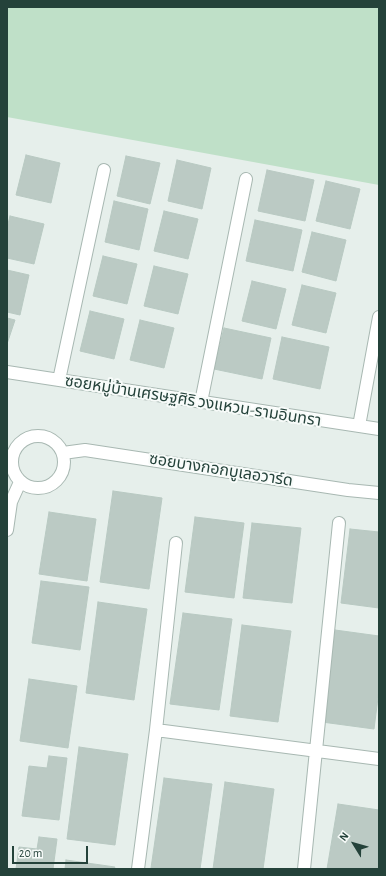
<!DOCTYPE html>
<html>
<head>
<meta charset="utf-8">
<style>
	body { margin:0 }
	#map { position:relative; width:386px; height:876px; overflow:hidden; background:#e6efeb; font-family:"Alegreya Sans",sans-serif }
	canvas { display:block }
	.frame { position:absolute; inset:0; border:8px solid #24423a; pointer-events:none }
	.north { position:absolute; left:334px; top:824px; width:40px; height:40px; -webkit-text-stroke:3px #f7fbf9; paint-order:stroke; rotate:307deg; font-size:11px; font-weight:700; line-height:16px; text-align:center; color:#24423a }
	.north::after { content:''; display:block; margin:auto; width:14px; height:18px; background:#24423a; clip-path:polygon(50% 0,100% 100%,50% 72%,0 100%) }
	.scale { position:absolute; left:12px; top:846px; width:76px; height:18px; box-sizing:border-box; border:2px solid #24423a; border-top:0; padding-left:5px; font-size:12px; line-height:14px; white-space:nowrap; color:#24423a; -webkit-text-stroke:3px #f7fbf9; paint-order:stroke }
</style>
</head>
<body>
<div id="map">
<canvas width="386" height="876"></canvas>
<div class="frame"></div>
<div class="north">N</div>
<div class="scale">20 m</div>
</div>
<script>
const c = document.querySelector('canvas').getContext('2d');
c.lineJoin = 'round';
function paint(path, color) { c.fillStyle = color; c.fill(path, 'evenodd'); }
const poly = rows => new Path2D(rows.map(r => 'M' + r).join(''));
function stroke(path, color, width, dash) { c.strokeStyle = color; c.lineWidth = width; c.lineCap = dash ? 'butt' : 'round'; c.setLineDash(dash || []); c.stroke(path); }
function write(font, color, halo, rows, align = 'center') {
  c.font = font + ' "Alegreya Sans","Noto Sans Thai",sans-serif'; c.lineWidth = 4; c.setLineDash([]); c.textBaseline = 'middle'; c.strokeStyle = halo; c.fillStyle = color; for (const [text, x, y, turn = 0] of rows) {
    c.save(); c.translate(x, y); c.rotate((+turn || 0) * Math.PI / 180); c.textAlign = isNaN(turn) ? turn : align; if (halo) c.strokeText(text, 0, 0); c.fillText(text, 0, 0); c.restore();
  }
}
const green = poly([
	[7,7,379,7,379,185,7,117]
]);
const building = poly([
	[26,155,60,163,51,203,16,195,26,155],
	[126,156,160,163,150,204,117,196,126,156],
	[177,160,211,168,202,209,168,201,177,160],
	[267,170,314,180,305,221,258,211,267,170],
	[326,181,360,189,350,229,316,221,326,181],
	[114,201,148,209,139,250,105,242,114,201],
	[164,211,198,219,188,259,154,251,164,211],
	[10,216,44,224,34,264,7,258,7,228,10,216],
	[255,220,302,230,293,271,246,261,255,220],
	[312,232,346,240,336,281,302,272,312,232],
	[103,256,137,264,127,304,93,296,103,256],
	[154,266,188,274,178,314,144,306,154,266],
	[7,270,29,275,20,315,7,312,7,270],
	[252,281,286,289,276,329,242,321,252,281],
	[302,285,336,293,326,333,292,325,302,285],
	[90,311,124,319,114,359,80,351,90,311],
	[7,318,15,320,7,344,7,318],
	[140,320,174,328,164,368,130,360,140,320],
	[224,328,271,338,262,379,214,369,224,328],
	[282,337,329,347,320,389,273,379,282,337],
	[113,491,162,498,149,589,100,582,113,491],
	[49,512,96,519,87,581,39,574,49,512],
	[195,517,244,523,234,598,185,592,195,517],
	[252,523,301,528,292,603,243,598,252,523],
	[350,529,379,532,379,608,341,603,350,529],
	[41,581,89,587,80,650,32,643,41,581],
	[98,602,147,609,134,700,86,693,98,602],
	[183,613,232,619,219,710,170,704,183,613],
	[242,625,291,631,278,722,230,716,242,625],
	[335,630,379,636,379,690,374,729,322,722,335,630],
	[29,679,77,686,68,748,20,741,29,679],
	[79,747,128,754,115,845,67,839,79,747],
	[49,756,67,758,59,820,22,816,29,766,47,768,49,756],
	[164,778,212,784,200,869,151,868,164,778],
	[225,782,274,789,263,869,213,869,225,782],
	[338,804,379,810,378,869,327,869,338,804],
	[39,837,57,839,53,869,16,869,19,847,37,849,39,837],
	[66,860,115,867,114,869,65,869,66,860]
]);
const minor = poly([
	[7,372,379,429],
	[59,380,104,170],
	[201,402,246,179],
	[359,426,379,317],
	'12 462a26 26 0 1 1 52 0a26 26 0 1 1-52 0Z',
	[63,453,85,450,348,490,379,493],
	[7,530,11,502,20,482],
	[156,730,176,543],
	[138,869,156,730,379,759],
	[304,869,339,523]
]);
const streetNames = [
	["ซอยหมู่บ้านเศรษฐศิริ วงแหวน-รามอินทรา",193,401,9],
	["ซอยบางกอกบูเลอวาร์ด",221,470,9]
];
paint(green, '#bfe0c8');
paint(building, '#bbcac4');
stroke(building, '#b8c9c2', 1);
stroke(minor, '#a8b8b2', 14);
stroke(minor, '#fff', 12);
write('16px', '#24423a', '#f7fbf9', streetNames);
</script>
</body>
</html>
